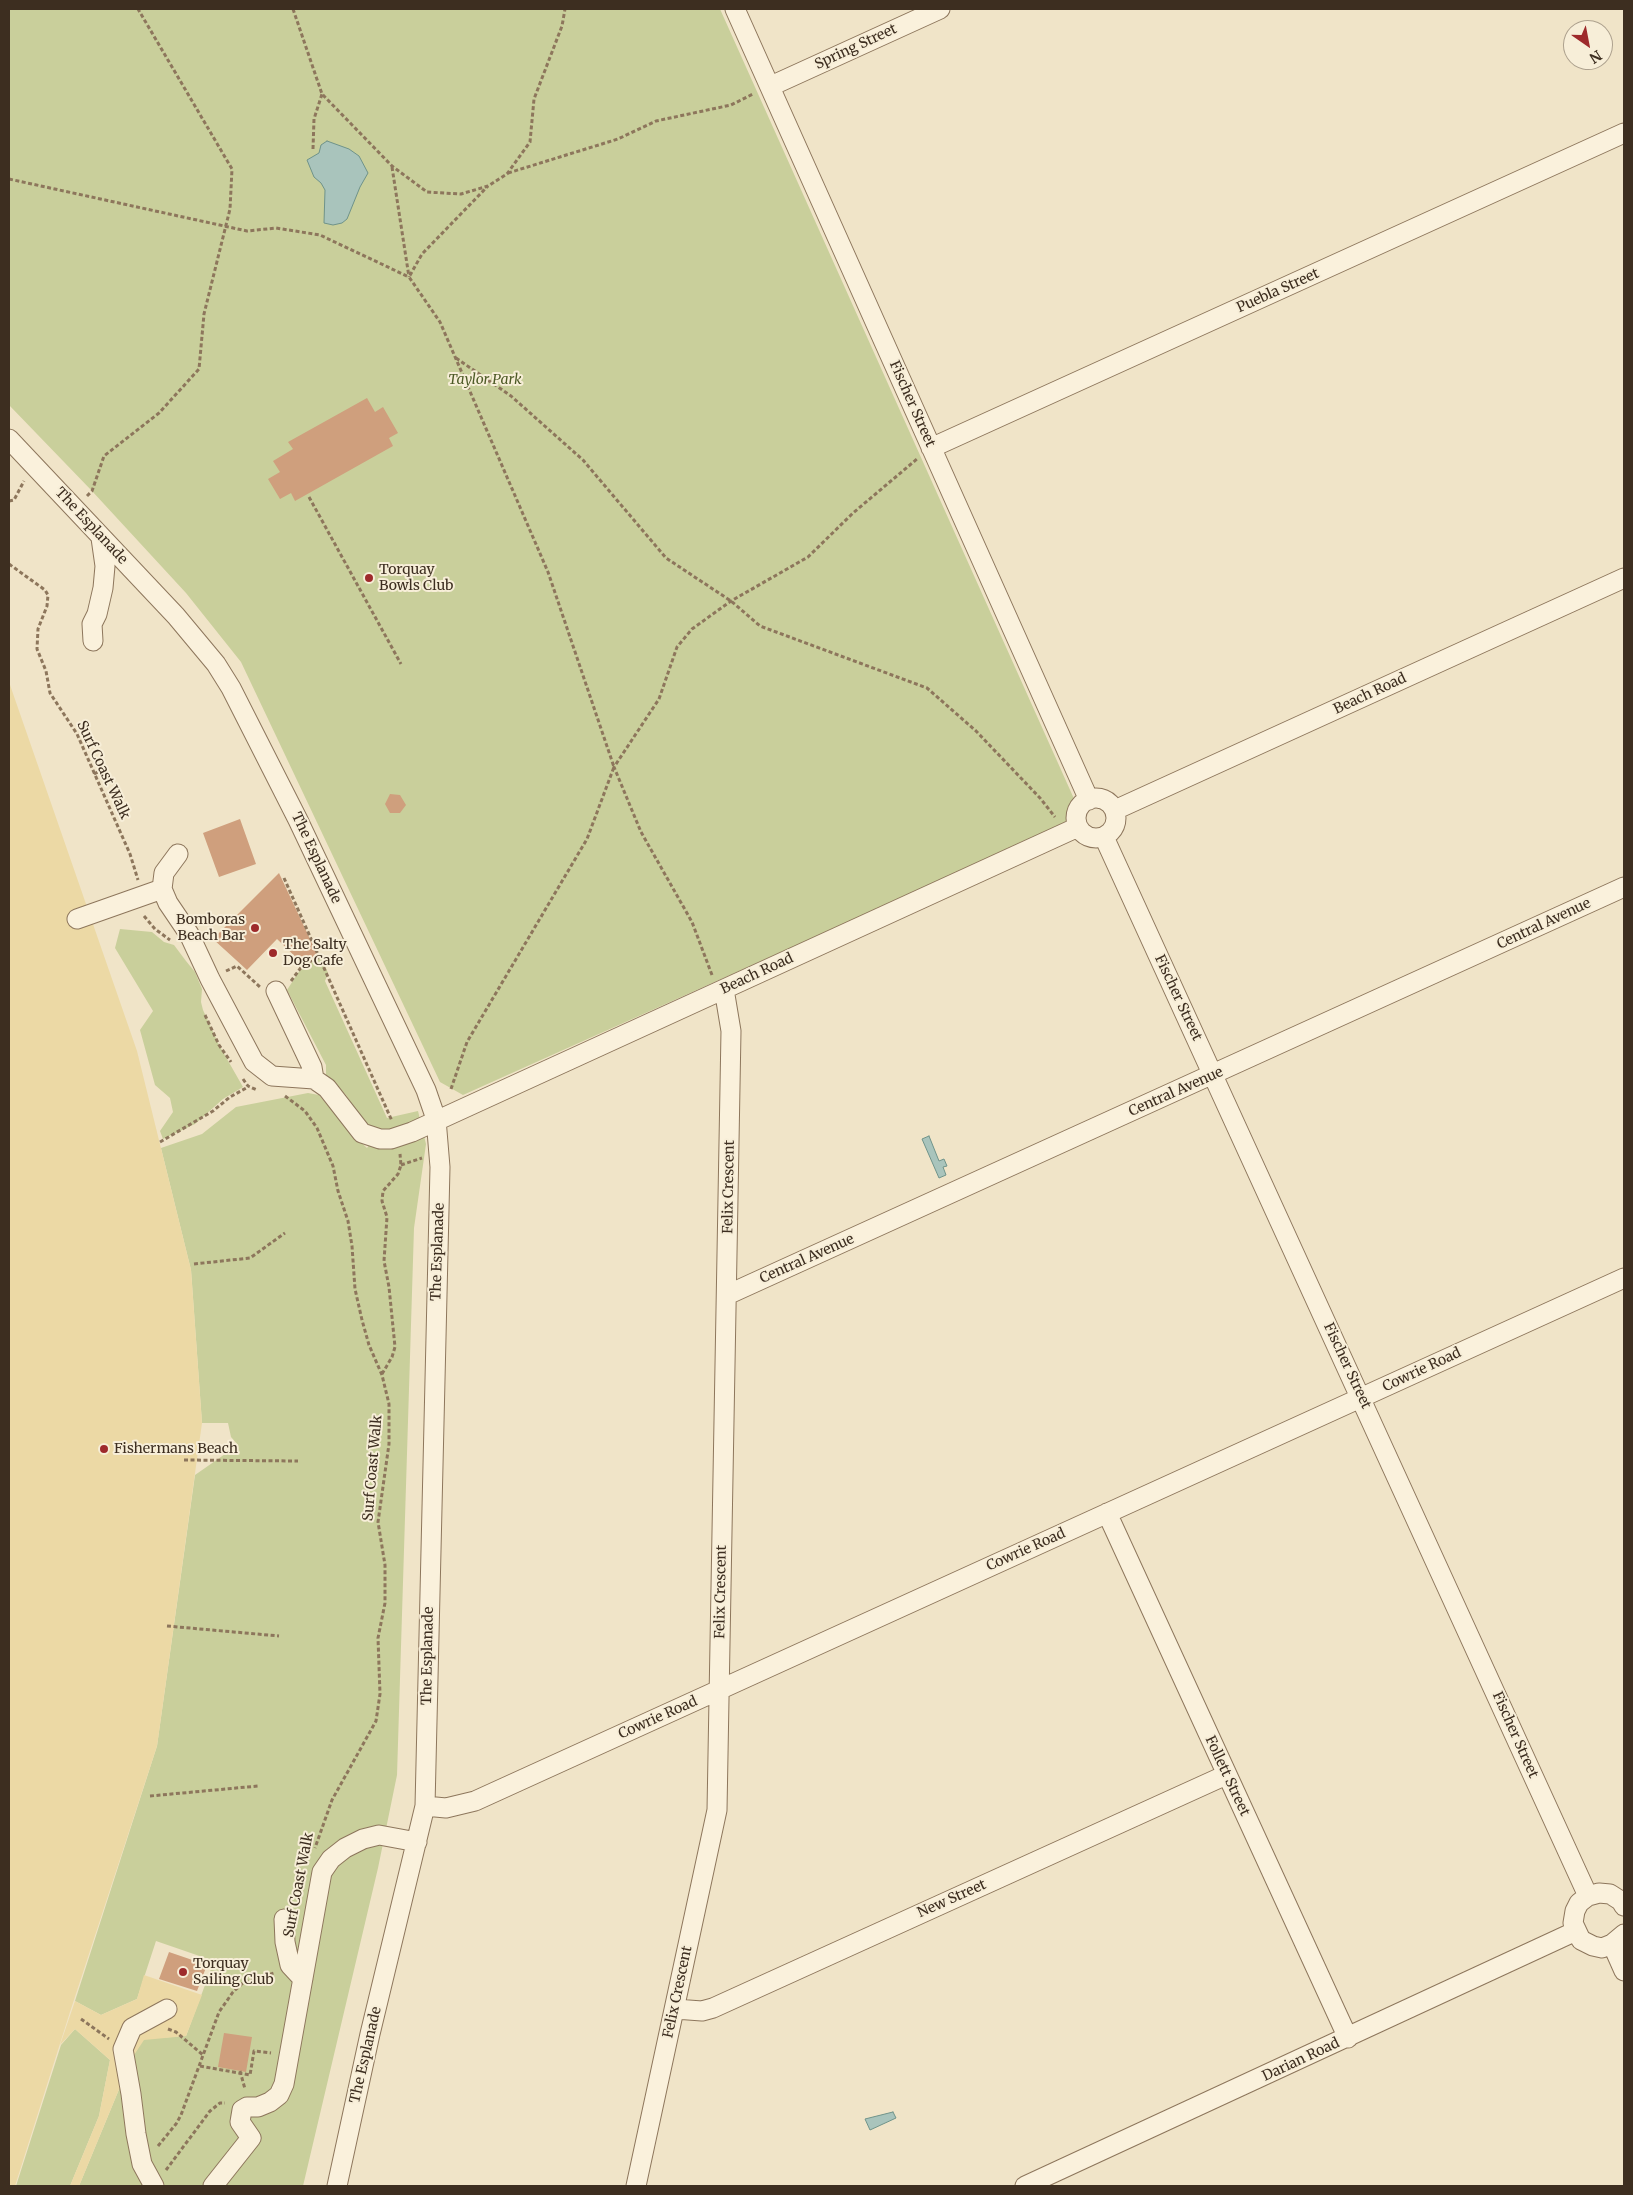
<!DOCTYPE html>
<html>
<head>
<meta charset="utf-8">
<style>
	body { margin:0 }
	#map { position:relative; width:1633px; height:2195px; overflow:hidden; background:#f0e4c8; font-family:Merriweather,serif }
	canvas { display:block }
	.frame { position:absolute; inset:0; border:10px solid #3d2e20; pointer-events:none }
	.north { position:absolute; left:1563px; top:20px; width:50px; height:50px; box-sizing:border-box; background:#f7eed8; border:1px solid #ada18e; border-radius:50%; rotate:147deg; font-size:14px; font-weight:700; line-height:20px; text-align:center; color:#3d2e20 }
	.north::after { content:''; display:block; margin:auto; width:18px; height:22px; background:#9e2a2b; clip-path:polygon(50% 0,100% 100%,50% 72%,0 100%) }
</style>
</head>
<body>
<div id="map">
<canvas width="1633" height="2195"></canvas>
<div class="frame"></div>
<div class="north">N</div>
</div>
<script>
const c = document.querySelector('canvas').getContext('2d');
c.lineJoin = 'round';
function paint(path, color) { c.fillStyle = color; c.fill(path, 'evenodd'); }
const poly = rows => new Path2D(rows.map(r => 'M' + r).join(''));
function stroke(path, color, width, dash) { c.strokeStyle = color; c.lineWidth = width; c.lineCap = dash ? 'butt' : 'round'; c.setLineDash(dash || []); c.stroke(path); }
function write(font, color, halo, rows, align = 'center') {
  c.font = font + ' Merriweather,serif'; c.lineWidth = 4; c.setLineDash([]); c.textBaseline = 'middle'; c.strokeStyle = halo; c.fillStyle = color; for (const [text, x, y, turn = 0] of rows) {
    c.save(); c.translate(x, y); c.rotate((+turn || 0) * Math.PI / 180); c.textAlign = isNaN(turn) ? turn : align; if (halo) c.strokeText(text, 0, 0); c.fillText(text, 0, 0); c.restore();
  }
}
const green = poly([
	[9,9,720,9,1075,801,1064,825,463,1095,440,1082,241,662,186,593,92,491,9,405],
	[120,929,152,932,164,942,174,945,186,961,195,972,202,989,201,1002,203,1010,219,1045,243,1087,223,1099,195,1124,163,1139,160,1131,173,1112,170,1098,155,1085,140,1030,153,1011,115,948],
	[316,959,322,959,328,973,325,981,387,1118,418,1111,426,1144,414,1228,397,1775,378,1868,303,2186,79,2186,132,2058,143,2039,186,2036,214,1961,156,1941,137,1999,101,2015,75,2001,157,1746,195,1475,238,1445,231,1437,228,1423,202,1423,191,1270,161,1148,202,1134,236,1107,308,1093,319,1095,350,1132,367,1148,378,1132,365,1125,346,1095,326,1076,326,1065,287,990,300,970],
	[75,2029,110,2060,99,2116,70,2186,16,2186,61,2045]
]);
const sand = poly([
	[9,682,137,1051,191,1270,202,1423,157,1746,70,2012,15,2186,9,2186],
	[144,1975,202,1995,186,2036,144,2040,132,2058,79,2186,70,2186,99,2116,110,2060,75,2029,60,2045,75,2001,101,2015,137,1999]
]);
const water = poly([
	[327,141,349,149,359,156,368,173,360,187,347,219,342,223,333,225,324,223,325,190,321,183,314,177,307,160,319,153,321,145,327,141],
	[929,1136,939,1161,944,1159,947,1166,943,1167,946,1175,939,1178,922,1139,929,1136],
	[893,2112,896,2118,870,2130,865,2119,893,2112]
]);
const building = poly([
	[367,398,375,412,383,407,398,433,389,438,393,446,295,501,291,493,280,499,268,479,280,472,273,461,293,449,288,442],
	[390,794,400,795,406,805,400,813,390,813,385,804],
	[240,819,256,864,219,877,203,833],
	[279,873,317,954,303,964,277,939,247,970,213,939],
	[169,1952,207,1965,197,1991,159,1979],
	[224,2033,252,2037,246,2072,218,2067]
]);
const path = poly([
	[293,9,322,94,392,166,427,192,461,194,488,186,507,174,530,142,534,99,562,26,565,9],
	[313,149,314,119,322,94],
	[392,167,409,277],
	[508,173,618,139,656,121,731,105,753,94],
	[9,179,247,231,276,228,320,235,409,277],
	[456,358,511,396,583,460,666,558,731,601,760,626,927,688,976,731,1040,798,1055,817],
	[87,496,92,491,104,456,159,413,199,369,204,314,230,209,232,169,138,9],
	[309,497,401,664],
	[9,501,14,500,24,481],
	[9,564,45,590,48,595,47,606,38,629,37,649,46,671,50,693,77,734,130,854,138,880],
	[94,774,106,768],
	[284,878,392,1121],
	[144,916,155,929,170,940],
	[226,971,237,966,260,987],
	[712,975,692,922,641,832,614,767,659,699,677,647,692,629,731,601,808,557,853,513,917,459],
	[291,981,302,966,318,957],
	[205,1015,219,1045,231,1062],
	[243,1079,248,1086,257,1090],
	[451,1089,467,1042,587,839,614,767,548,572,440,322,409,277,422,254,488,186],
	[285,1096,305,1111,317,1128,333,1166,338,1191,348,1221,352,1246,355,1289,362,1320,369,1345,382,1375,389,1404,389,1444,378,1522,385,1565,385,1603,378,1638,380,1694,376,1721,332,1800,315,1848],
	[160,1142,213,1111,230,1097,248,1087],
	[401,1165,422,1158],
	[194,1264,250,1258,285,1233],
	[382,1374,392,1357,395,1347,389,1287,384,1261,387,1217,382,1201,383,1191,398,1174,401,1165,400,1154],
	[184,1460,298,1461],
	[167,1626,279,1636],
	[150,1796,258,1786],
	[81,2019,109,2039],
	[168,2029,176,2032,203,2055],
	[200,2066,250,2075,254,2051,271,2053],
	[240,2071,245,2089],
	[158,2146,176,2124,181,2115,219,2012,233,1992,244,1982,274,1973],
	[166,2170,210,2111,220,2103,225,2103]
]);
const minor = poly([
	[735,9,1089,800],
	[771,86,940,9],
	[9,439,176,616,216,664,231,688,298,820,426,1090,436,1119,440,1167,425,1806,370,2034,337,2186],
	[931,448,1624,133],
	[93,641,92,624,97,614,103,588,105,566,101,538],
	'1076 818a20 20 0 1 1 40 0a20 20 0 1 1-40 0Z',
	[1115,810,1624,578],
	[1104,837,1588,1896],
	[178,854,164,873,162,889,168,903,189,934,210,979,254,1062,272,1076,314,1079,327,1088,362,1133,380,1139,391,1139,412,1132,1078,827],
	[77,919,162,889],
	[276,991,312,1067,314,1079],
	[727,1295,1624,887],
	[1107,1513,1348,2038],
	[425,1806,446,1808,475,1801,1624,1278],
	[1624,1906,1621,1901,1610,1894,1599,1893,1588,1896,1579,1903,1575,1911,1573,1923,1581,1940,1593,1946,1602,1948,1612,1944,1624,1934],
	[284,1919,285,1942,290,1965,303,1979],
	[1612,1944,1624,1971],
	[675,2009,702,2011,713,2008,1226,1775],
	[154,2186,142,2164,136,2134,131,2094,123,2049,132,2028,167,2009],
	[213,2186,251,2138,240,2122,242,2110,247,2107,258,2107,270,2102,279,2095,284,2084,322,1872,331,1859,345,1848,363,1839,379,1835,417,1842],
	[636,2186,717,1810,731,1031,724,989],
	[1025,2186,1576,1931]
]);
const markers = [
	[369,578,5,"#9e2a2b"],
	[255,928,5,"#9e2a2b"],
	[273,953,5,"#9e2a2b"],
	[104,1449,5,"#9e2a2b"],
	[183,1972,5,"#9e2a2b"]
];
const streetNames = [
	["Spring Street",856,47,-25],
	["Puebla Street",1278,291,-24],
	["Fischer Street",912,404,66],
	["The Esplanade",91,526,47],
	["Beach Road",1370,694,-25],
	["Surf Coast Walk",103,770,65],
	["The Esplanade",316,858,65],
	["Central Avenue",1544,924,-25],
	["Beach Road",757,974,-25],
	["Fischer Street",1178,998,65],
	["Central Avenue",1176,1092,-24],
	["Felix Crescent",729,1187,-89],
	["The Esplanade",438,1252,-88],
	["Central Avenue",807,1259,-24],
	["Fischer Street",1347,1366,65],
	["Cowrie Road",1422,1370,-25],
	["Surf Coast Walk",373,1468,-85],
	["Cowrie Road",1026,1550,-24],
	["Felix Crescent",721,1592,-89],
	["The Esplanade",428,1656,-89],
	["Cowrie Road",658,1718,-24],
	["Fischer Street",1515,1735,66],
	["Follett Street",1227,1776,65],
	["Surf Coast Walk",299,1885,-79],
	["New Street",952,1899,-24],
	["Felix Crescent",678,1992,-78],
	["The Esplanade",366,2055,-77],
	["Darian Road",1301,2060,-25]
];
const parkNames = [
	["Taylor Park",485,380]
];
const poiNames = [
	["Torquay",379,570],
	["Bowls Club",379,586],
	["Bomboras",245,920,"right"],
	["Beach Bar",245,936,"right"],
	["The Salty",283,945],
	["Dog Cafe",283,961],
	["Fishermans Beach",114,1449],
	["Torquay",193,1964],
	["Sailing Club",193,1980]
];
paint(green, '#c9cf9b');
paint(sand, '#ecd9a5');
paint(water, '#a9c4bc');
stroke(water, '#6f938a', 1);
paint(building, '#cf9f7d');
stroke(minor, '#8d765c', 21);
stroke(path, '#8d765c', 3, [4, 2.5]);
stroke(minor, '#faf1dc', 19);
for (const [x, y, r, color] of markers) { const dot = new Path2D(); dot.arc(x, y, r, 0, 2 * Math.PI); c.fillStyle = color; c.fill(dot); stroke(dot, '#f7eed8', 2); }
write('14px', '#3d2e20', '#f7eed8', streetNames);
write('italic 14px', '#4d5a26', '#f7eed8', parkNames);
write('14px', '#3d2e20', '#f7eed8', poiNames, 'left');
</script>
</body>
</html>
